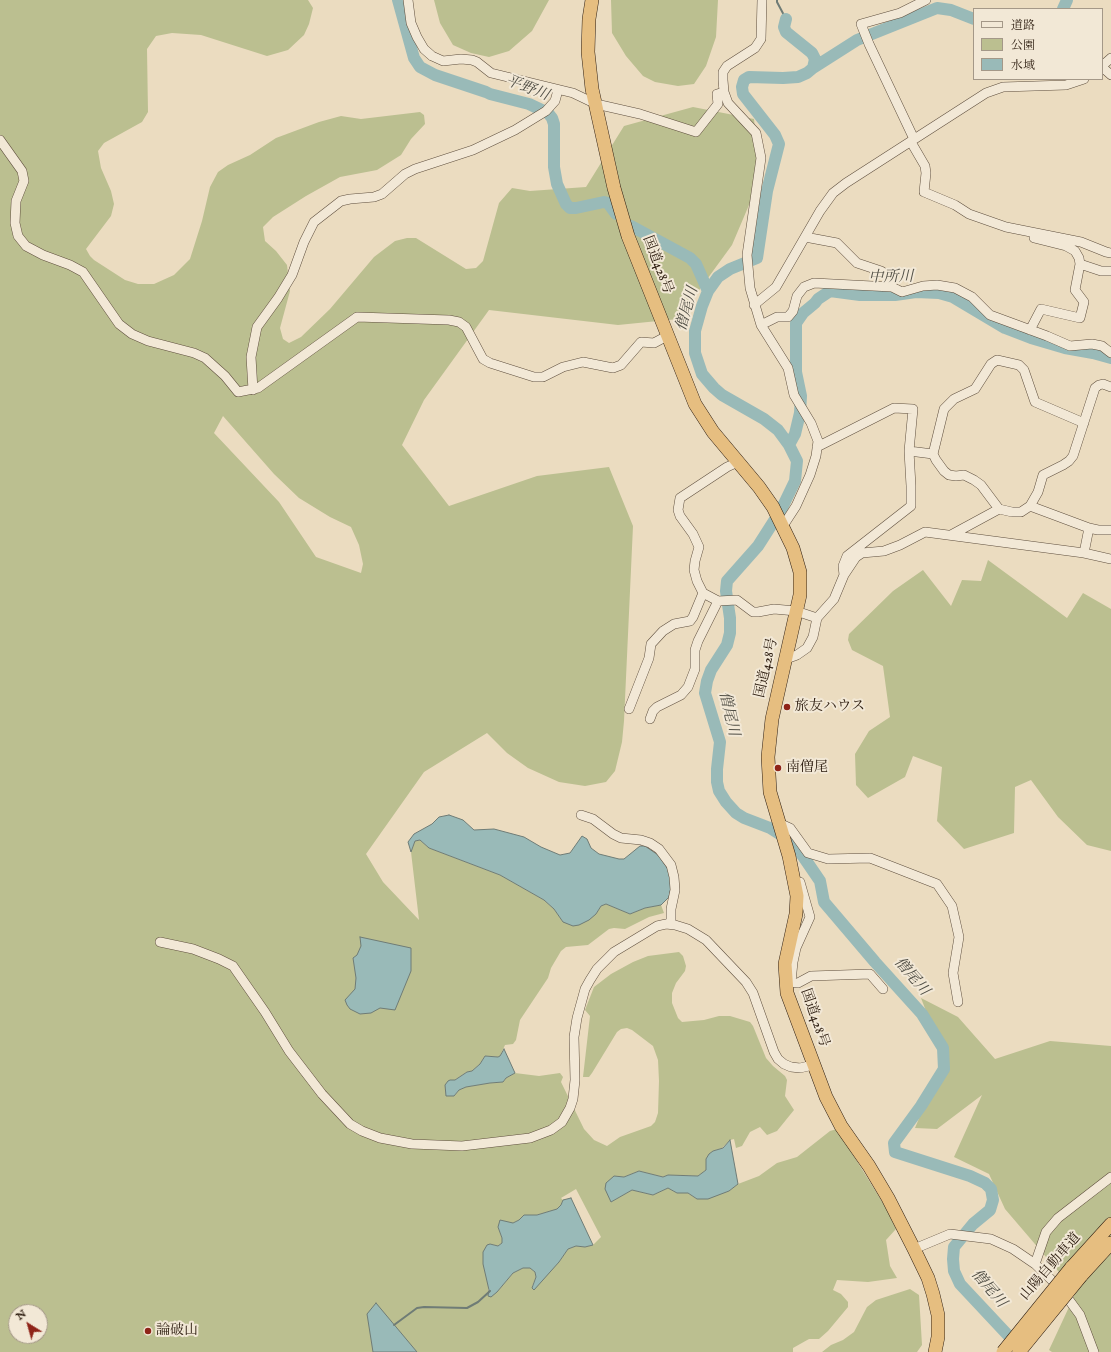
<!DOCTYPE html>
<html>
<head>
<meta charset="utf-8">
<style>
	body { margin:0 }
	#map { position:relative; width:1111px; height:1352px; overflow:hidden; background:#ebdcc0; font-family:"IM FELL English","Noto Serif JP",serif }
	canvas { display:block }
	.legend { position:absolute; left:973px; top:8px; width:130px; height:72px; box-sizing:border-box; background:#f2e8d6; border:1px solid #a49888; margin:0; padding:5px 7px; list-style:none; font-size:12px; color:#302013 }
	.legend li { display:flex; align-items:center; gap:8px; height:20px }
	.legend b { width:20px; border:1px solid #a49888 }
	.north { position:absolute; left:8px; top:1304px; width:40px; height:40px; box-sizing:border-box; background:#f2e8d6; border:1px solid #a49888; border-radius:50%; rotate:323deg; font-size:11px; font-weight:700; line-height:16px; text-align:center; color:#302013 }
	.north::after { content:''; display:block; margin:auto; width:14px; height:18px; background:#8f2418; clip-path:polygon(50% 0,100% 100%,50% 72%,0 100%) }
</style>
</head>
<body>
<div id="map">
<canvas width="1111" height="1352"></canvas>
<ul class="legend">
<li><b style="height:5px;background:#f2e8d6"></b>道路</li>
<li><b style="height:11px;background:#bbbf90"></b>公園</li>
<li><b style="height:11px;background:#99bab8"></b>水域</li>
</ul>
<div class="north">N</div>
</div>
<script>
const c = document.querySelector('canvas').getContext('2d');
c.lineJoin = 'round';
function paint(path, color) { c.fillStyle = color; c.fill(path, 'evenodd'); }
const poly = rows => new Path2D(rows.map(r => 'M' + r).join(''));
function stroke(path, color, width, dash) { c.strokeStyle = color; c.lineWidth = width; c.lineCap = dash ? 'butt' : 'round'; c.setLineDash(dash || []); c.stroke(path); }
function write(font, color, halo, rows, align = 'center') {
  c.font = font + ' "IM FELL English","Noto Serif JP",serif'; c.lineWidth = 4; c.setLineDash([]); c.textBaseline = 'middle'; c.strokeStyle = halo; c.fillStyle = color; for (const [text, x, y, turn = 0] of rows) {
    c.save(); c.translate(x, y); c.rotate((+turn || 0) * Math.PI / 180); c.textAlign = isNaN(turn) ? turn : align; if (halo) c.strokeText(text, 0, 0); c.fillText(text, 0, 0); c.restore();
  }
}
const green = poly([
	[0,0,308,0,313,8,309,24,304,35,288,50,267,56,201,35,172,33,156,36,147,49,148,112,142,122,104,143,98,151,101,168,111,191,114,204,111,216,86,249,90,256,94,260,125,280,138,284,154,284,174,275,190,259,202,221,210,187,218,172,228,165,250,155,276,138,319,122,341,116,361,119,420,112,424,115,425,124,411,139,401,155,377,170,340,177,306,196,273,217,263,227,265,241,276,251,287,265,290,291,280,328,283,339,289,343,301,337,330,309,374,257,395,241,407,238,416,238,466,269,476,268,483,261,499,203,512,188,530,191,586,187,624,126,693,107,754,119,760,179,732,245,678,319,618,325,489,310,424,400,402,445,449,506,537,476,609,467,633,526,624,721,622,742,615,771,606,782,585,786,559,782,528,768,507,753,487,733,424,772,366,854,383,882,419,920,411,852,415,841,420,840,429,848,500,875,544,900,554,909,563,922,596,914,601,906,606,904,630,914,645,908,661,905,664,913,649,917,625,929,614,928,609,929,588,945,566,947,561,951,551,968,548,978,520,1020,516,1040,513,1044,505,1045,500,1056,498,1057,485,1056,480,1064,472,1071,467,1072,455,1080,450,1080,454,1096,459,1090,466,1087,490,1083,503,1082,506,1078,515,1073,539,1076,560,1073,563,1077,561,1082,584,1129,594,1140,607,1146,620,1137,651,1126,655,1122,658,1113,659,1081,658,1060,653,1046,632,1030,627,1028,621,1029,617,1032,592,1073,589,1077,583,1077,590,1016,585,1010,594,987,611,974,633,962,648,956,679,952,683,956,686,966,685,971,676,983,672,993,672,1003,678,1018,682,1022,704,1020,719,1016,730,1016,750,1022,753,1026,766,1058,773,1066,785,1076,787,1080,785,1096,794,1110,777,1131,767,1135,760,1127,750,1132,742,1146,736,1148,734,1139,730,1140,722,1148,713,1151,706,1159,706,1170,698,1176,668,1175,663,1177,639,1171,624,1177,614,1176,611,1202,632,1190,653,1195,668,1188,677,1193,688,1193,697,1199,729,1191,738,1184,759,1176,777,1163,797,1157,830,1131,837,1129,886,1208,896,1229,886,1240,890,1266,897,1278,868,1282,837,1280,833,1290,841,1294,848,1302,848,1307,828,1331,819,1339,809,1339,793,1348,793,1352,0,1352],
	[223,416,274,474,299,498,330,517,351,527,359,545,363,564,361,573,316,557,279,502,214,433],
	[576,1189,601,1237,593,1245,585,1247,576,1246,568,1249,559,1262,532,1287,536,1277,535,1272,530,1268,523,1268,513,1273,497,1292,488,1296,490,1244,498,1246,502,1243,502,1238,498,1227,513,1223,519,1220,524,1215,537,1215,558,1209,561,1205,563,1200,561,1198],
	[16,1312,40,1312,40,1336,16,1336],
	[434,0,549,0,532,31,509,51,489,57,471,53,453,45,440,23],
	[611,0,718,0,716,37,706,66,694,84,678,86,655,82,643,76,626,56,612,33],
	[988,560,1067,618,1083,593,1111,609,1111,851,1087,845,1058,817,1031,780,1015,787,1014,833,964,849,937,821,942,767,913,756,905,777,868,798,856,785,855,754,869,731,890,717,883,666,852,650,848,640,849,634,893,591,923,570,951,606,962,580,981,581],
	[921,998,958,1017,995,1059,1050,1041,1111,1046,1111,1352,1052,1352,1049,1350,1076,1292,1005,1209,989,1174,954,1157,982,1095,937,1129,915,1128,944,1058],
	[910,1289,919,1295,922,1345,917,1352,822,1352,831,1345,843,1340,854,1332,867,1307,876,1300]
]);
const water = poly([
	[449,815,463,820,474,830,494,829,524,837,541,847,560,855,570,853,582,836,587,839,591,848,599,854,619,859,624,859,640,846,645,846,658,855,670,872,671,887,669,897,661,905,645,908,630,914,606,904,601,906,596,914,589,920,579,925,573,926,563,922,554,909,544,900,500,875,429,848,420,840,415,841,411,852,408,842,414,834,432,824,439,817,449,815],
	[360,937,411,948,411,971,395,1010,380,1008,371,1013,360,1014,350,1009,347,1005,345,1000,355,989,356,978,353,958,357,955,361,946,360,937],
	[504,1049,515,1073,506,1078,503,1082,490,1083,466,1087,459,1090,454,1096,446,1096,445,1085,448,1081,450,1080,455,1080,467,1072,472,1071,480,1064,485,1056,498,1057,500,1056,504,1049],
	[730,1140,738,1184,729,1191,708,1199,697,1199,688,1193,677,1193,668,1188,653,1195,632,1190,611,1202,605,1189,606,1183,614,1176,624,1177,639,1171,663,1177,668,1175,698,1176,706,1170,706,1159,709,1154,713,1151,723,1148,730,1140],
	[571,1198,593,1245,585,1247,576,1246,568,1249,559,1262,534,1290,532,1288,536,1277,535,1272,530,1268,523,1268,513,1273,497,1292,491,1297,488,1296,489,1290,483,1264,483,1252,487,1245,490,1244,498,1246,502,1243,502,1238,498,1227,500,1220,513,1223,519,1220,524,1215,537,1215,557,1209,561,1205,563,1200,571,1198],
	[376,1303,417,1352,373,1352,367,1314,376,1303]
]);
const stream = poly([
	[777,0,777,2,786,19],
	[394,1325,417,1308,424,1307,467,1308,478,1302,490,1291]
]);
const river = poly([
	[398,0,414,58,420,67,435,75,486,92,490,94,529,104,548,113,552,118,554,124,554,167,557,184,566,204,570,208,576,208,604,202,608,203,616,214],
	[1063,9,1067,0],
	[786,19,784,27,786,32,812,53,815,59,813,68,807,73,798,77,783,78,749,77,744,80,742,87,743,94,775,135,779,144,767,191,757,258,730,269,718,277,708,291,702,306,695,331,695,353,702,374,714,388,722,395,764,419,778,430,789,445,797,461,795,481,781,510,758,546,727,581,726,591,730,618,730,633,727,645,711,670,707,681,705,693,720,742,717,769,717,782,719,791,726,802,736,813,744,818,770,828,794,843,820,881,824,902,875,962,922,1014,943,1048,944,1069,921,1106,894,1143,895,1152,970,1176,985,1183,991,1189,993,1200,990,1210,973,1224,954,1247,953,1259,954,1271,960,1284,1019,1347],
	[813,68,857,40,937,8,951,10,974,19],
	[631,226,690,258,696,264,708,291],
	[789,445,795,434,800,413,801,396,796,372,796,323,803,313,815,303,818,299,830,291,860,295,895,295,916,292,939,293,953,297,1005,328,1031,338,1065,348,1093,353,1111,358]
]);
const minor = poly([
	[408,0,411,23,417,37,424,49,432,56,443,61,461,59,472,60,477,62,491,73,573,93,596,104,640,114,696,132,718,104,717,94,724,92],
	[762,0,761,39,755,48,727,66,723,72,723,80,724,92,728,103,756,133,761,158,747,255,750,288,761,325,788,368,794,395,811,423,818,441,816,456,810,475,796,506,783,526],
	[1102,66,1111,58],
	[1102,67,1111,75],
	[914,139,869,44,861,24,900,13,926,0],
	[0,140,22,171,24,181,16,201,15,223,18,236,26,246,43,255,70,265,83,272,119,324,132,334,148,341,194,353,205,358,225,376,238,392,258,388,357,317,449,320,459,322,466,327,483,359,490,363,534,377,543,377,563,367,583,362,613,368,621,365,641,342,654,343,667,336],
	[911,142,925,166,926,173,924,192,955,205,969,214,1006,227,1081,242,1106,252,1111,253],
	[805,237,837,243,857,263,881,271,887,275,890,281,892,287],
	[1080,264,1101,271,1111,271],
	[754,305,776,287,820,211,833,193,846,183,986,93,1003,87,1066,85,1084,79],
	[761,325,777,317,788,317,793,311,797,296,804,287,814,283,892,287,902,292,923,286,937,285,955,288,972,297,990,315,1047,336,1070,346,1092,344,1102,346,1111,353],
	[1030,330,1041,309,1080,318,1084,302,1075,290,1080,264,1079,258,1075,251,1066,246,1034,238],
	[253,390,251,357,257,327,278,298,292,275,304,242,314,222,341,201,350,199,374,197,382,194,405,174,415,169,473,150,515,130,546,111,555,101,558,90],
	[817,447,894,408,913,409,909,451],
	[933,454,936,460,944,471,949,475,956,476,964,475,974,480,981,485,999,509],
	[1030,506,1089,528,1098,530,1111,530],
	[951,535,999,509,1012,512,1021,512,1030,506,1038,492,1043,475,1063,465,1069,461,1073,456,1095,388,1099,385,1103,384,1111,387],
	[1084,553,1089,528],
	[844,575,843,566,847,556,911,506,911,486,909,451,933,454,944,409,954,399,975,389,991,364,997,360,1019,365,1024,370,1035,402,1084,423],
	[703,593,718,601,737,600,753,612,758,612,774,609,796,611,817,618],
	[786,659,797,655,807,648,813,637,817,618,834,599,844,575,856,557,862,553,884,551,900,545,925,532,1084,553,1111,559],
	[629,709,649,658,651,644,663,631,674,624,690,621,693,617,703,593,697,581,694,570,695,561,699,547,693,534,680,516,678,510,680,498,727,467,738,462],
	[650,719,653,711,657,707,681,695,688,687,695,669,695,650,698,641,718,601],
	[581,815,593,819,613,834,621,838,641,840,650,843,659,849,671,865,674,877,675,890,671,909,671,924],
	[779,823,790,828,808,853,828,859,870,858,937,884,952,906,959,937,953,973,958,1002],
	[160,942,193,949,219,959,233,966,265,1012,289,1051,322,1094,350,1124,362,1131,380,1138,412,1144,462,1146,530,1138,551,1130,562,1122,570,1108,573,1099,575,1080,574,1037,577,1018,585,989,590,980,597,969,614,952,657,926,666,924,675,925,688,929,706,940,746,982,753,993,774,1052,778,1059,784,1064,791,1067,800,1068,813,1065],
	[786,982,798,983,811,976,870,974,883,989],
	[791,982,793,962,796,948,810,917,800,882],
	[914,1249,950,1234,991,1239,1013,1249,1035,1264,1061,1289,1080,1315,1094,1352],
	[1035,1264,1046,1232,1058,1218,1111,1177]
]);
const highway = poly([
	[592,0,589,19,588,52,592,89,614,188,628,236,695,404,713,432,759,487,773,507,793,548,800,572,800,595,772,719,768,757,770,792,789,856,797,896,796,914,785,964,787,993,826,1097,841,1126,869,1166,888,1198,914,1249,928,1278,933,1294,938,1315,938,1337,935,1352],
	[1071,1268,1111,1224],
	[1081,1276,1111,1243]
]);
const highwayBridge = poly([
	[1003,1352,1071,1268],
	[1019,1352,1081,1276]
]);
const markers = [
	[787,707,4,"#8f2418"],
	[778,768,4,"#8f2418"],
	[148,1331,4,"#8f2418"]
];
const streetNames = [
	["国道428号",657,265,69],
	["国道428号",767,668,-77],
	["国道428号",814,1018,71],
	["山陽自動車道",1051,1267,-49]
];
const poiNames = [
	["旅友ハウス",795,707],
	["南僧尾",786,768],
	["論破山",156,1331]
];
const waterNames = [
	["平野川",527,89,21],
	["中所川",891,278,-1],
	["僧尾川",688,309,-74],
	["僧尾川",728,714,77],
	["僧尾川",911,977,49],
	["僧尾川",988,1289,49]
];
paint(green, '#bbbf90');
paint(water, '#99bab8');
stroke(water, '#6f7c76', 1);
stroke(stream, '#6f7c76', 2);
stroke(river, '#99bab8', 12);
stroke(minor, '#5f4f3e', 10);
stroke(highway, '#302013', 14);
stroke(minor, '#f2e8d6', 9);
stroke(highway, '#e6be80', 13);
stroke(highwayBridge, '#302013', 14, []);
stroke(highwayBridge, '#e6be80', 13);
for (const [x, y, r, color] of markers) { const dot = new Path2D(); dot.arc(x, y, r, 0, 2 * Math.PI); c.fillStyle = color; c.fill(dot); stroke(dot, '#f2e8d6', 1.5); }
write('14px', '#302013', '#f2e8d6', streetNames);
write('14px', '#302013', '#f2e8d6', poiNames, 'left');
write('italic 15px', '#504e45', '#f2e8d6', waterNames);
</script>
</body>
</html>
